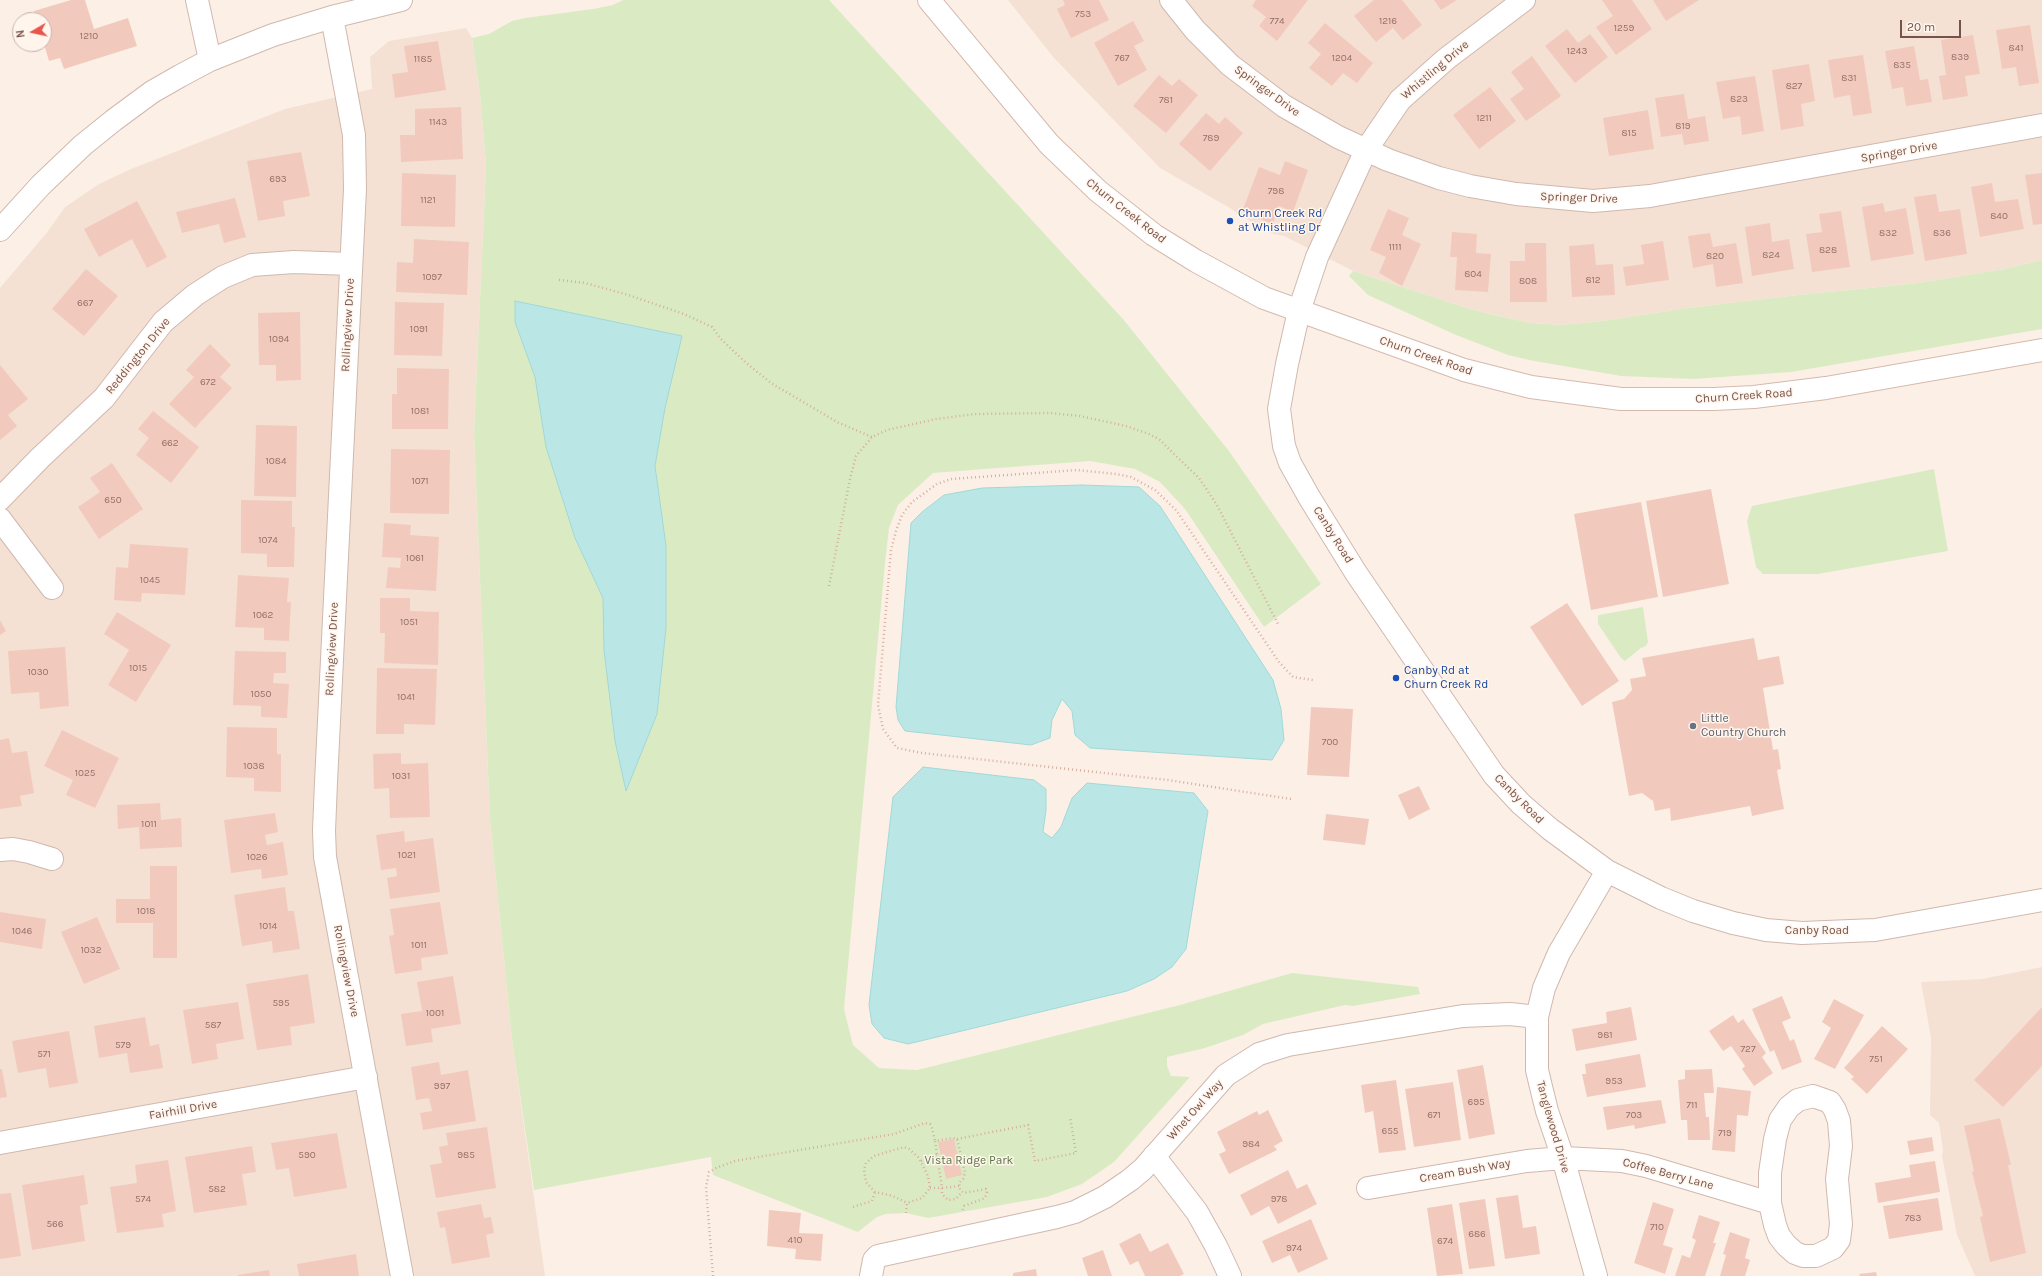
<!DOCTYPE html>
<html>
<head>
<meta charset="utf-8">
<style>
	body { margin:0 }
	#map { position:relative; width:2042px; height:1276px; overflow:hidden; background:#fcf0e6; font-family:Karla,sans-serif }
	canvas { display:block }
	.north { position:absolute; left:12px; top:12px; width:40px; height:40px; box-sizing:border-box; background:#fff5ed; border:1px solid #c8b4ac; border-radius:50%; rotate:261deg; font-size:11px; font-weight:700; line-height:16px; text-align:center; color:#76534a }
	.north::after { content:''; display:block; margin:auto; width:14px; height:18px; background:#e7554b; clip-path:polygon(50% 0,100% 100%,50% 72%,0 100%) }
	.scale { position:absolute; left:1900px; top:20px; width:61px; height:18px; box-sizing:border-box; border:2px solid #76534a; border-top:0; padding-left:5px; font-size:12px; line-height:14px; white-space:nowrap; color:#76534a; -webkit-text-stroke:3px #fff5ed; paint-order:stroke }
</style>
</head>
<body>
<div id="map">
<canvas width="2042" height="1276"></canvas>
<div class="north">N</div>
<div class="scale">20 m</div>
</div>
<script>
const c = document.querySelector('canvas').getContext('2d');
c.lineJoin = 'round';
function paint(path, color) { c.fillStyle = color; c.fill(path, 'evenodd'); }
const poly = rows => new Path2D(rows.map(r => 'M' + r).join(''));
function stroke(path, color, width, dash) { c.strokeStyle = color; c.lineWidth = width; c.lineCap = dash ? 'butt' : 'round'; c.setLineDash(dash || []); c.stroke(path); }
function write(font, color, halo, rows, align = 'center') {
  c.font = font + ' Karla,sans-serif'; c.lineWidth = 3; c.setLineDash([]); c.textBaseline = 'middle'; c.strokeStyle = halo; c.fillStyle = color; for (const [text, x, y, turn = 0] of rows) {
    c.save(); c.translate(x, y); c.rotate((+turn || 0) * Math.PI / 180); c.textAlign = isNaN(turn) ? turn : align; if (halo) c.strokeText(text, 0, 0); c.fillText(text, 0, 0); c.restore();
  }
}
const residential = poly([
	[1008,0,2042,0,2042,260,2004,269,1919,283,1798,295,1688,308,1602,321,1562,325,1530,323,1470,309,1353,271,1284,236,1273,234,1262,229,1228,207,1160,168,1054,58],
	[466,28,472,38,480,95,486,165,474,434,490,820,512,1040,545,1276,0,1276,0,288,48,231,65,207,99,184,131,169,285,109,372,89,370,57,389,41],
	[2042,967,2042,1276,1975,1276,1957,1235,1942,1156,1943,1150,1939,1123,1930,1115,1931,1038,1921,982,1982,979]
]);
const green = poly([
	[623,0,829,0,1123,319,1229,451,1321,584,1264,627,1185,509,1160,482,1135,469,1090,461,933,473,898,505,889,528,885,563,844,1009,853,1045,879,1068,917,1070,1180,1005,1292,973,1418,987,1420,994,1353,1006,1345,1005,1263,1024,1243,1035,1205,1048,1167,1057,1167,1066,1171,1076,1190,1077,1114,1162,1082,1184,1047,1197,928,1218,906,1213,886,1214,877,1217,858,1232,713,1175,711,1157,534,1190,512,1040,490,820,474,434,486,165,480,95,472,38,489,34,512,21,525,18,593,9,613,5],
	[2042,260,2042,329,1791,372,1694,379,1621,376,1529,360,1508,355,1456,335,1368,295,1349,276,1353,271,1470,309,1495,315,1530,323,1562,325,1602,321,1688,308,1798,295,1919,283,2004,269],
	[1934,469,1948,551,1818,574,1763,574,1756,567,1747,521,1752,506],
	[1643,607,1648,642,1646,646,1641,648,1625,661,1621,658,1598,624,1598,617,1599,615]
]);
const water = poly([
	[515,301,682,336,665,408,655,466,666,546,666,628,657,714,626,791,615,741,604,650,603,598,575,538,546,447,535,377,515,322,515,301],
	[1082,485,1139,487,1160,506,1273,680,1281,709,1284,740,1272,760,1090,748,1075,735,1072,711,1062,699,1052,720,1050,738,1031,745,905,731,898,720,896,707,911,523,922,512,944,495,982,488,1082,485],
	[923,767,1034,780,1046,789,1046,810,1043,832,1052,838,1061,827,1072,798,1087,783,1194,793,1208,811,1186,949,1172,967,1154,979,1127,991,908,1044,884,1038,872,1024,869,1005,893,797,923,767]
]);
const building = poly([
	[71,0,85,0,94,29,128,18,137,46,64,69,60,58,49,61,44,44,44,20,37,20,34,11],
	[1063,0,1099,0,1109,20,1071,38,1057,9,1065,5],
	[1256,0,1308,0,1277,41,1259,26,1266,17,1252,6],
	[1374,0,1402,0,1422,25,1403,40,1393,28,1376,42,1354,16],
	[1434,0,1457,0,1441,10],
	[1602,0,1632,0,1652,29,1616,55,1596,27,1613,16],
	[1653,0,1699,0,1666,21],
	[1133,21,1144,41,1134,46,1147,70,1118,86,1094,43],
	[1325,23,1373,63,1357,83,1343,73,1332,86,1309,68,1321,54,1308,43],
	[2030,25,2039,83,2019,86,2016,67,2002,69,1996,30],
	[1567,29,1578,43,1590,34,1608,57,1575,83,1545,46],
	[1973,35,1980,74,1965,76,1968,96,1943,100,1939,76,1946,75,1941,40],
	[438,41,446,90,395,98,392,74,408,72,404,46],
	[1914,46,1920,80,1928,79,1932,102,1906,106,1903,87,1892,89,1885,51],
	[1863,55,1872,113,1853,116,1850,95,1834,98,1828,60],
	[1532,56,1561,96,1526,121,1510,99,1524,89,1511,72],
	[1809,64,1815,101,1801,104,1804,126,1781,130,1772,70],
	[1159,75,1172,86,1179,79,1198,95,1166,133,1133,106],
	[1755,76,1764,131,1742,135,1740,116,1723,119,1716,82],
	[1490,87,1516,121,1479,149,1453,115],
	[1684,94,1688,119,1705,116,1709,141,1684,145,1682,134,1661,137,1655,98],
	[461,107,463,159,401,162,400,135,415,135,415,109],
	[1648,110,1654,149,1609,156,1603,118],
	[1206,113,1219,124,1225,117,1243,133,1210,171,1179,144],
	[301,152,310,196,283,201,285,216,258,221,247,161],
	[1285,161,1308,170,1293,212,1279,206,1273,224,1242,212,1259,167,1280,175],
	[402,173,456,175,455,227,401,226],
	[2042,173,2042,224,2033,225,2025,175],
	[1992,183,1995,202,2018,199,2024,229,1980,237,1971,187],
	[1936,194,1939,212,1960,209,1967,254,1925,261,1914,197],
	[235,198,246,237,224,243,219,224,182,233,176,212],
	[137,201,167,257,147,268,132,239,99,257,84,229],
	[1883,203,1885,212,1906,208,1914,254,1871,261,1862,207],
	[1388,209,1409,218,1402,235,1421,244,1402,286,1379,273,1386,257,1370,250],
	[1841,211,1850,267,1812,272,1806,234,1822,232,1819,214],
	[1770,223,1772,242,1789,239,1794,269,1752,276,1745,227],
	[1452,232,1477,234,1476,253,1491,254,1488,292,1455,290,1457,257,1450,257],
	[1710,233,1713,247,1736,243,1743,283,1716,287,1713,264,1693,268,1688,236],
	[414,239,469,242,467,295,396,292,397,262,413,263],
	[1663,241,1669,280,1626,286,1623,267,1644,264,1641,245],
	[1525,243,1546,243,1547,302,1510,302,1510,261,1525,261],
	[1594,244,1596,265,1613,264,1615,295,1572,297,1569,246],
	[86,269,118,296,84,336,52,309],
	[395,302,444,303,442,356,394,355],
	[300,312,301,380,276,381,276,365,259,365,258,313],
	[210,344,231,365,220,377,232,388,195,428,169,404,194,377,186,370],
	[0,365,28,399,8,415,17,426,0,440],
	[397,368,449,369,448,429,392,429,392,394,397,394],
	[153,411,199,447,171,483,136,455,149,438,138,429],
	[256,425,297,426,296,497,254,496],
	[391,449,450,450,449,514,390,513],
	[112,463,143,509,99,539,78,507,100,492,90,478],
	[1711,489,1729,584,1663,597,1646,501],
	[241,500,292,501,292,527,295,527,294,567,267,567,267,554,241,553],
	[1641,502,1658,597,1591,610,1574,514],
	[384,523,411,525,410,535,439,537,436,591,386,588,388,567,400,568,401,558,382,557],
	[130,544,188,548,185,595,142,593,141,602,114,600,116,567,128,568],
	[238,575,289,578,287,602,291,602,289,641,264,640,264,628,235,627],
	[380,598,410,598,410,611,439,612,438,665,384,663,385,633,380,633],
	[1567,603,1619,681,1582,706,1530,627],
	[117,612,171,645,136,702,108,685,129,650,104,634],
	[0,620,6,631,0,635],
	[1754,638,1758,660,1779,656,1784,684,1763,688,1773,750,1778,749,1781,769,1777,770,1784,809,1752,816,1750,806,1671,821,1670,808,1655,811,1653,801,1642,793,1629,796,1612,702,1624,699,1632,690,1630,679,1646,676,1642,658],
	[65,647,69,706,40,709,39,692,11,694,8,651],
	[235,651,286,652,286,673,274,673,273,683,289,684,287,718,261,717,261,706,233,705],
	[377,668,437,669,435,725,404,724,404,734,376,734],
	[1311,707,1353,709,1349,777,1307,775],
	[227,727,277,728,277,754,281,754,281,792,254,791,254,778,226,777],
	[62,730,119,758,95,808,66,795,73,780,44,766],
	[9,738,12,753,27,751,34,793,20,796,22,806,0,809,0,740],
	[401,753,401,764,428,763,430,817,390,818,389,788,374,789,373,754],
	[1419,786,1430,809,1409,820,1398,795],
	[160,803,161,820,181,818,182,847,140,849,139,827,118,829,117,805],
	[275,813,278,832,265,835,267,845,283,842,288,875,262,879,261,869,231,873,224,820],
	[1326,814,1369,819,1365,845,1323,840],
	[404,831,405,842,433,838,440,892,390,899,387,878,397,876,396,868,381,870,376,835],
	[150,866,177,866,177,958,153,958,153,923,116,923,116,899,150,899],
	[285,887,288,911,294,911,300,949,273,953,272,941,242,946,234,895],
	[440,902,448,954,421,958,422,970,395,974,389,936,394,935,390,909],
	[0,912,46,919,42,949,0,942],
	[97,917,120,969,84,984,61,932],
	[308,974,315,1023,290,1027,292,1045,257,1050,246,984],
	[453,976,461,1024,431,1029,433,1042,406,1046,401,1014,422,1011,417,982],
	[1782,996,1791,1018,1782,1022,1790,1041,1794,1039,1802,1062,1782,1070,1774,1050,1770,1052,1752,1009],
	[1834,999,1864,1015,1835,1069,1814,1059,1831,1028,1822,1022],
	[238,1002,244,1039,216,1044,218,1059,192,1064,183,1010],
	[1631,1007,1637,1040,1576,1051,1572,1029,1607,1023,1606,1012],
	[2042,1007,2042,1066,2003,1107,1974,1080],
	[1733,1015,1738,1023,1743,1019,1766,1053,1762,1057,1773,1073,1754,1086,1742,1069,1745,1066,1731,1046,1723,1051,1709,1031],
	[145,1017,150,1046,159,1044,163,1068,130,1073,127,1053,99,1058,94,1026],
	[1882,1026,1908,1049,1867,1094,1851,1079,1854,1077,1844,1068],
	[69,1031,78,1083,49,1088,46,1068,18,1073,12,1041],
	[1640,1054,1646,1087,1587,1097,1582,1074,1586,1074,1585,1064],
	[439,1062,441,1075,468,1070,476,1121,423,1130,420,1113,432,1111,429,1098,416,1100,411,1067],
	[1483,1065,1495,1134,1469,1139,1457,1070],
	[0,1069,2,1069,7,1097,0,1098],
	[1712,1069,1714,1093,1704,1093,1706,1117,1709,1117,1710,1140,1688,1140,1687,1120,1681,1120,1678,1080,1685,1079,1685,1070],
	[1396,1080,1406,1150,1379,1153,1373,1111,1365,1113,1361,1085],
	[1453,1082,1461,1140,1414,1147,1405,1089],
	[1717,1087,1751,1091,1748,1116,1737,1115,1735,1152,1712,1150],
	[1661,1100,1666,1123,1635,1129,1634,1125,1607,1130,1603,1107],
	[1268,1110,1283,1141,1274,1146,1277,1150,1229,1174,1219,1154,1226,1151,1217,1132,1257,1111,1259,1115],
	[2000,1118,2011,1165,2008,1165,2026,1253,1990,1262,1980,1217,1983,1216,1972,1172,1974,1171,1964,1126],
	[487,1127,496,1188,436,1198,430,1165,442,1163,439,1147,448,1145,446,1133],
	[337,1133,347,1188,294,1197,289,1168,276,1170,271,1143],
	[1932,1137,1934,1151,1910,1155,1907,1141],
	[954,1139,962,1175,946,1179,938,1142],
	[252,1146,256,1172,242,1174,247,1205,194,1213,185,1157],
	[168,1160,176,1211,162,1214,164,1227,117,1233,110,1187,137,1183,135,1165],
	[1935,1161,1940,1192,1878,1203,1875,1183,1911,1177,1909,1165],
	[1288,1170,1297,1189,1307,1184,1317,1204,1278,1224,1269,1206,1251,1216,1240,1195],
	[84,1175,88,1204,80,1206,85,1241,32,1250,22,1185],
	[11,1193,21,1256,0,1259,0,1194],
	[1518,1195,1523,1228,1536,1226,1540,1254,1505,1259,1496,1198],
	[1938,1198,1943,1230,1889,1239,1883,1206],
	[1485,1199,1495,1266,1469,1269,1459,1203],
	[1653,1202,1674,1209,1663,1245,1673,1248,1665,1274,1634,1263],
	[481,1204,484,1218,491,1217,494,1233,486,1235,490,1257,452,1264,445,1227,440,1228,437,1212],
	[1452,1204,1463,1274,1437,1276,1427,1208],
	[769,1210,801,1213,799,1233,823,1234,821,1261,795,1259,796,1249,767,1246],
	[1699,1215,1720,1222,1713,1243,1716,1243,1705,1276,1675,1276,1682,1255,1690,1258,1696,1240,1692,1238],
	[1311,1219,1328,1259,1298,1273,1290,1255,1272,1263,1262,1241],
	[1730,1232,1750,1239,1745,1258,1750,1260,1745,1276,1720,1276,1726,1255,1723,1254],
	[1140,1233,1150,1252,1168,1243,1184,1274,1180,1276,1145,1276,1138,1261,1130,1265,1119,1244],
	[1103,1250,1112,1276,1088,1276,1082,1258],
	[356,1254,359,1276,299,1276,297,1264],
	[1036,1269,1037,1276,1013,1276,1013,1273],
	[269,1270,270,1276,238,1276,238,1275],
	[1876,1272,1877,1276,1860,1276,1859,1274]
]);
const path = poly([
	[559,280,585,283,625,294,684,314,712,327,721,339,745,362,771,383,837,422,872,437],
	[829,586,850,479,856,456,872,437,887,430,936,419,975,414,1050,413,1080,416,1126,426,1149,434,1160,440,1175,455,1199,478,1217,505,1278,624],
	[1291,799,1168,780,922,753,897,748,883,729,878,705,891,550,896,531,902,515,912,502,937,484,951,479,1077,470,1116,474,1131,477,1155,490,1176,510,1279,662,1293,677,1313,680],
	[957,1139,1028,1125,1035,1161,1076,1153,1070,1117],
	[937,1154,935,1141,953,1138,957,1139,965,1173,963,1179,959,1183,960,1190,964,1193,986,1189,987,1192,985,1198,964,1206,962,1212],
	[921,1161,937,1154,942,1188,959,1186],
	[930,1188,942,1188,942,1194,948,1200,956,1199,962,1192],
	[853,1207,872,1201,875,1192],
	[906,1213,907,1203,893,1196,875,1192,866,1182,864,1170,866,1163,874,1156,904,1147,909,1149,919,1158,928,1176,930,1188,922,1198,907,1203],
	[713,1276,706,1187,709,1172,716,1168,735,1161,894,1134,925,1123,930,1124,932,1128,935,1141]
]);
const minor = poly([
	[197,0,210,60],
	[1171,0,1195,30,1230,65,1284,106,1338,137,1388,160,1439,178,1470,186,1516,194,1593,201,1650,196,2042,125],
	[1524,0,1446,59,1400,100,1366,150,1317,257,1299,311,1287,364,1279,409,1284,446,1290,463,1309,497,1356,573,1494,775,1521,804,1550,829,1607,871,1661,898,1693,911,1733,923,1766,930,1802,933,1875,930,2042,900],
	[332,17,354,135,355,189,326,782,324,831,325,857,402,1276],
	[0,230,41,185,83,145,114,120,152,92,180,76,210,60,273,35,332,17,401,0],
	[0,499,40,458,104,398,163,322,195,295,223,277,252,265,294,262,351,264],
	[0,519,52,588],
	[0,850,13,849,29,852,52,859],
	[1813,1096,1830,1102,1835,1110,1839,1121,1841,1146,1837,1179,1841,1224,1839,1240,1833,1248,1816,1256,1803,1256,1795,1253,1786,1245,1779,1236,1775,1225,1770,1203,1770,1173,1775,1139,1780,1120,1789,1107,1798,1100,1813,1096],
	[0,1143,366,1077],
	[1154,1156,1197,1212,1216,1246,1230,1276],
	[1368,1188,1527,1161,1563,1158,1622,1161,1646,1166,1770,1203],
	[871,1276,874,1260,878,1256,1057,1217,1075,1212,1105,1197,1130,1180,1143,1169,1226,1075,1259,1054,1288,1045,1463,1016,1510,1014,1537,1017],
	[1596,1276,1563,1158,1547,1111,1542,1091,1537,1070,1537,1017,1544,988,1559,953,1607,871]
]);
const secondary = poly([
	[929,0,1049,144,1098,191,1154,235,1196,261,1264,298,1464,370,1531,387,1621,399,1714,399,1754,397,1826,388,2042,350]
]);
const markers = [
	[1230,221,4,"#1a4fb4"],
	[1396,678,4,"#1a4fb4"],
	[1693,726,4,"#6b7280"]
];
const numberNames = [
	["753",1083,14],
	["774",1277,21],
	["1216",1388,21],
	["1259",1624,28],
	["1210",89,36],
	["841",2016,48],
	["1243",1577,51],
	["839",1960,57],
	["767",1122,58],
	["1204",1342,58],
	["1185",423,59],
	["835",1902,65],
	["831",1849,78],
	["827",1794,86],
	["823",1739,99],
	["781",1166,100],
	["1211",1484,118],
	["1143",438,122],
	["819",1683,126],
	["815",1629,133],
	["789",1211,138],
	["693",278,179],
	["798",1276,191],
	["1121",428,200],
	["840",1999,216],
	["832",1888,233],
	["836",1942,233],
	["1111",1395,247],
	["828",1828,250],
	["824",1771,255],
	["820",1715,256],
	["804",1473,274],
	["1097",432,277],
	["812",1593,280],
	["808",1528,281],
	["667",85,303],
	["1091",419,329],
	["1094",279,339],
	["672",208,382],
	["1081",420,411],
	["662",170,443],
	["1084",276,461],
	["1071",420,481],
	["650",113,500],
	["1074",268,540],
	["1061",415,558],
	["1045",150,580],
	["1062",263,615],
	["1051",409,622],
	["1015",138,668],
	["1030",38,672],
	["1050",261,694],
	["1041",406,697],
	["700",1330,742],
	["1038",254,766],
	["1025",85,773],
	["1031",401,776],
	["1011",149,824],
	["1021",407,855],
	["1026",257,857],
	["1018",146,911],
	["1014",268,926],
	["1046",22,931],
	["1011",419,945],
	["1032",91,950],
	["595",281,1003],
	["1001",435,1013],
	["587",213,1025],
	["981",1605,1035],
	["579",123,1045],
	["727",1748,1049],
	["571",44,1054],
	["751",1876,1059],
	["953",1614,1081],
	["997",442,1086],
	["695",1476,1102],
	["711",1692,1105],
	["671",1434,1115],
	["703",1634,1115],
	["655",1390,1131],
	["719",1725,1133],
	["984",1251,1144],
	["590",307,1155],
	["985",466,1155],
	["582",217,1189],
	["574",143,1199],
	["978",1279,1199],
	["783",1913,1218],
	["566",55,1224],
	["710",1657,1227],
	["686",1477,1234],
	["410",795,1240],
	["674",1445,1241],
	["974",1294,1248]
];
const streetNames = [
	["Whistling Drive",1435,70,-40],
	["Springer Drive",1267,91,36],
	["Springer Drive",1899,152,-10],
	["Springer Drive",1579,198,2],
	["Churn Creek Road",1126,211,38],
	["Rollingview Drive",348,325,-87],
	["Reddington Drive",138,356,-51],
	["Churn Creek Road",1426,356,19],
	["Churn Creek Road",1744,396,-4],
	["Canby Road",1333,535,58],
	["Rollingview Drive",332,649,-87],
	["Canby Road",1519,799,45],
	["Canby Road",1817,931],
	["Rollingview Drive",346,971,79],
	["Fairhill Drive",183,1110,-10],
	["Whet Owl Way",1195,1110,-48],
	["Tanglewood Drive",1553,1127,74],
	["Cream Bush Way",1465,1171,-10],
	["Coffee Berry Lane",1668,1174,15]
];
const transitNames = [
	["Churn Creek Rd",1238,214],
	["at Whistling Dr",1238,228],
	["Canby Rd at",1404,671],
	["Churn Creek Rd",1404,685]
];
const worshipNames = [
	["Little",1701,719],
	["Country Church",1701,733]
];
const parkNames = [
	["Vista Ridge Park",969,1161]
];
paint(residential, '#f4e1d4');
paint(green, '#daebc4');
paint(water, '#bae7e6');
stroke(water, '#a0d8d8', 1);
paint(building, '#f2cabd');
stroke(minor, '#d0b8ae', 24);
stroke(secondary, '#d6b9ae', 24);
stroke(path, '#d7ada0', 2.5, [1, 3]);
stroke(minor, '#fff', 22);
stroke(secondary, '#fff', 22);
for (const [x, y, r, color] of markers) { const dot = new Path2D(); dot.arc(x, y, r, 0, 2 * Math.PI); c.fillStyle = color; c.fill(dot); stroke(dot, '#fff5ed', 1.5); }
write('10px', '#957167', null, numberNames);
write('12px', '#76534a', '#fff5ed', streetNames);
write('12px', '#164399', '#fff5ed', transitNames, 'left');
write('12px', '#5b616d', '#fff5ed', worshipNames, 'left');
write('12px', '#58763f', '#fff5ed', parkNames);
</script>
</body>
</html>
